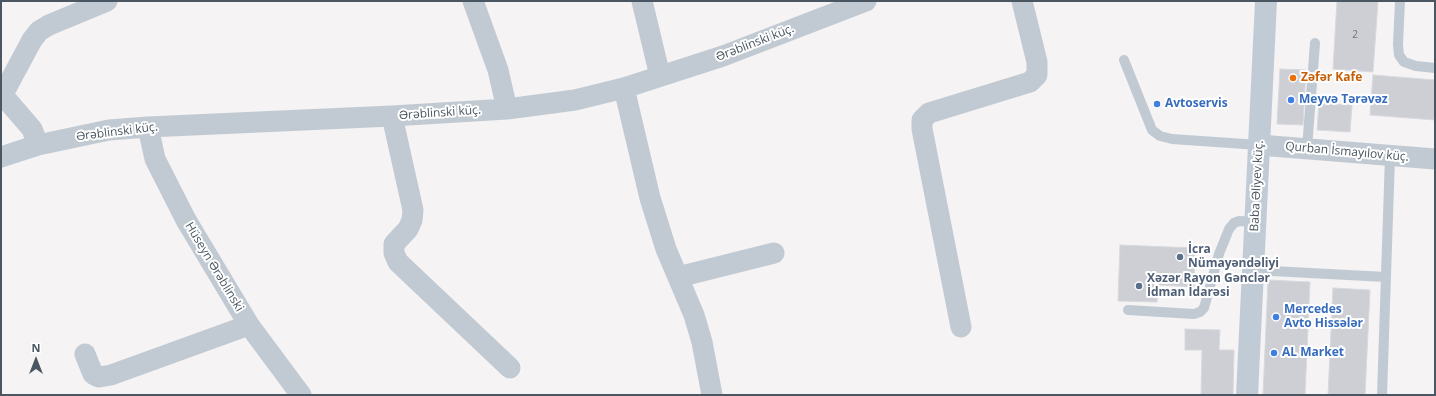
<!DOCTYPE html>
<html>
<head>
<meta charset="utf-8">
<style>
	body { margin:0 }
	#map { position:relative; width:1436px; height:396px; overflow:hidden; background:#f5f3f3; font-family:"Open Sans",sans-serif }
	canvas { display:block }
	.frame { position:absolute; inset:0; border:2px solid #4a5661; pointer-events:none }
	.north { position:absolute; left:16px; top:340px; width:40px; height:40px; -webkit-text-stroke:3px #fff; paint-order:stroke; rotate:0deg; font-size:11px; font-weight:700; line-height:16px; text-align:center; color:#4a5661 }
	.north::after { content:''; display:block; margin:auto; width:14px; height:18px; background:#4a5661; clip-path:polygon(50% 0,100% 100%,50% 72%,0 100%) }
</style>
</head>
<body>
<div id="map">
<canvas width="1436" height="396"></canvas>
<div class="frame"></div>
<div class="north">N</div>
</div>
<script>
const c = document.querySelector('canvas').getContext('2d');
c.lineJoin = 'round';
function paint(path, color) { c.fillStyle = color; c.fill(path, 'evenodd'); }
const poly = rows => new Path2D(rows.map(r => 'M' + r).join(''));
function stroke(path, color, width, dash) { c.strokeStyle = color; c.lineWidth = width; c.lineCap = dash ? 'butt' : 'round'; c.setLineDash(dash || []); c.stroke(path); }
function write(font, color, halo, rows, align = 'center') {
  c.font = font + ' "Open Sans",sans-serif'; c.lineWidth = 4; c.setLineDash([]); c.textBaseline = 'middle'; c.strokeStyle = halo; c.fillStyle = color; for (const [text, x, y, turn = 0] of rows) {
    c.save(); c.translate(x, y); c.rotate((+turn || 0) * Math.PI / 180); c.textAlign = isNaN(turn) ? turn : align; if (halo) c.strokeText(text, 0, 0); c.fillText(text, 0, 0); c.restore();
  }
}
const building = poly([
	[1337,1,1378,1,1373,72,1333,69,1337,1],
	[1280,69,1306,70,1303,125,1277,124,1280,69],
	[1373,75,1435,80,1435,120,1370,115,1373,75],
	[1319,103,1352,105,1350,132,1317,130,1319,103],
	[1120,245,1195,248,1194,287,1158,285,1157,302,1118,301,1120,245],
	[1268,280,1310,282,1305,395,1263,395,1268,280],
	[1333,288,1370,290,1365,395,1328,395,1333,288],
	[1185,329,1220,330,1219,350,1234,350,1233,395,1201,395,1202,350,1185,350,1185,329]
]);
const lane = poly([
	[1400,1,1398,44,1399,55,1404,62,1416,66,1435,68],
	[1124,60,1152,130,1160,136,1172,139,1259,145],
	[1307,149,1315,43],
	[1253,270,1386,277],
	[1128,310,1194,314,1200,312,1204,308,1219,254,1229,229,1234,223,1239,221,1256,222],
	[1382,395,1390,156]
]);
const street = poly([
	[473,1,498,70,507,109],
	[642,1,660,76],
	[624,88,650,198,666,249,694,315,702,342,712,395],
	[1,93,32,129,38,145],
	[3,94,32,40,39,31,49,25,107,1],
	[392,116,413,210,412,220,408,229,394,244,394,253,398,262,510,368],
	[148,127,155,159,186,220,249,325,301,395],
	[1259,145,1435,159],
	[1,157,38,145,109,130,148,127,392,116,507,109,575,100,624,88,723,56,866,1],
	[678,277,774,253],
	[961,327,922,129,922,120,929,113,1030,82,1037,75,1037,62,1022,1],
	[85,354,93,374,99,377,111,375,249,325]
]);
const secondary = poly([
	[1247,395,1266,1]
]);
const markers = [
	[1293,78,4,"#e8710a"],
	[1291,100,4,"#3f7fe0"],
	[1157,104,4,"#3f7fe0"],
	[1180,257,4,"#5c6f8a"],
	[1139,286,4,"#5c6f8a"],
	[1276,317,4,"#3f7fe0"],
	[1274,353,4,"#3f7fe0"]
];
const numberNames = [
	["2",1355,35]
];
const streetNames = [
	["Ərəblinski küç.",755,43,-21],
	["Ərəblinski küç.",440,113,-4],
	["Ərəblinski küç.",117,132,-7],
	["Qurban İsmayılov küç.",1347,152,5],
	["Baba Əliyev küç.",1257,186,-87],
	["Hüseyn Ərəblinski",214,267,59]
];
const foodNames = [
	["Zəfər Kafe",1301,78]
];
const shopNames = [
	["Meyvə Tərəvəz",1299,100],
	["Avtoservis",1165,104],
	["Mercedes",1284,310],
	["Avto Hissələr",1284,324],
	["AL Market",1282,353]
];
const serviceNames = [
	["İcra",1188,250],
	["Nümayəndəliyi",1188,264],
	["Xəzər Rayon Gənclər",1147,279],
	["İdman İdarəsi",1147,293]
];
paint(building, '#cdcfd5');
stroke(building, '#d7d9de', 1);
stroke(lane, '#c1cad2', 10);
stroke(street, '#c1cad2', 21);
stroke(secondary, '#c1cbd6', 22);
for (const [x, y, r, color] of markers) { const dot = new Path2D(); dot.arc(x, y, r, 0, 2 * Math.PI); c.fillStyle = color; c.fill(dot); stroke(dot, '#fff', 1.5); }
write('10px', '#6b747e', null, numberNames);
write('12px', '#4a5661', '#fff', streetNames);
write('bold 12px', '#c56008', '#fff', foodNames, 'left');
write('bold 12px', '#366cbe', '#fff', shopNames, 'left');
write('bold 12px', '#4e5e75', '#fff', serviceNames, 'left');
</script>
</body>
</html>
